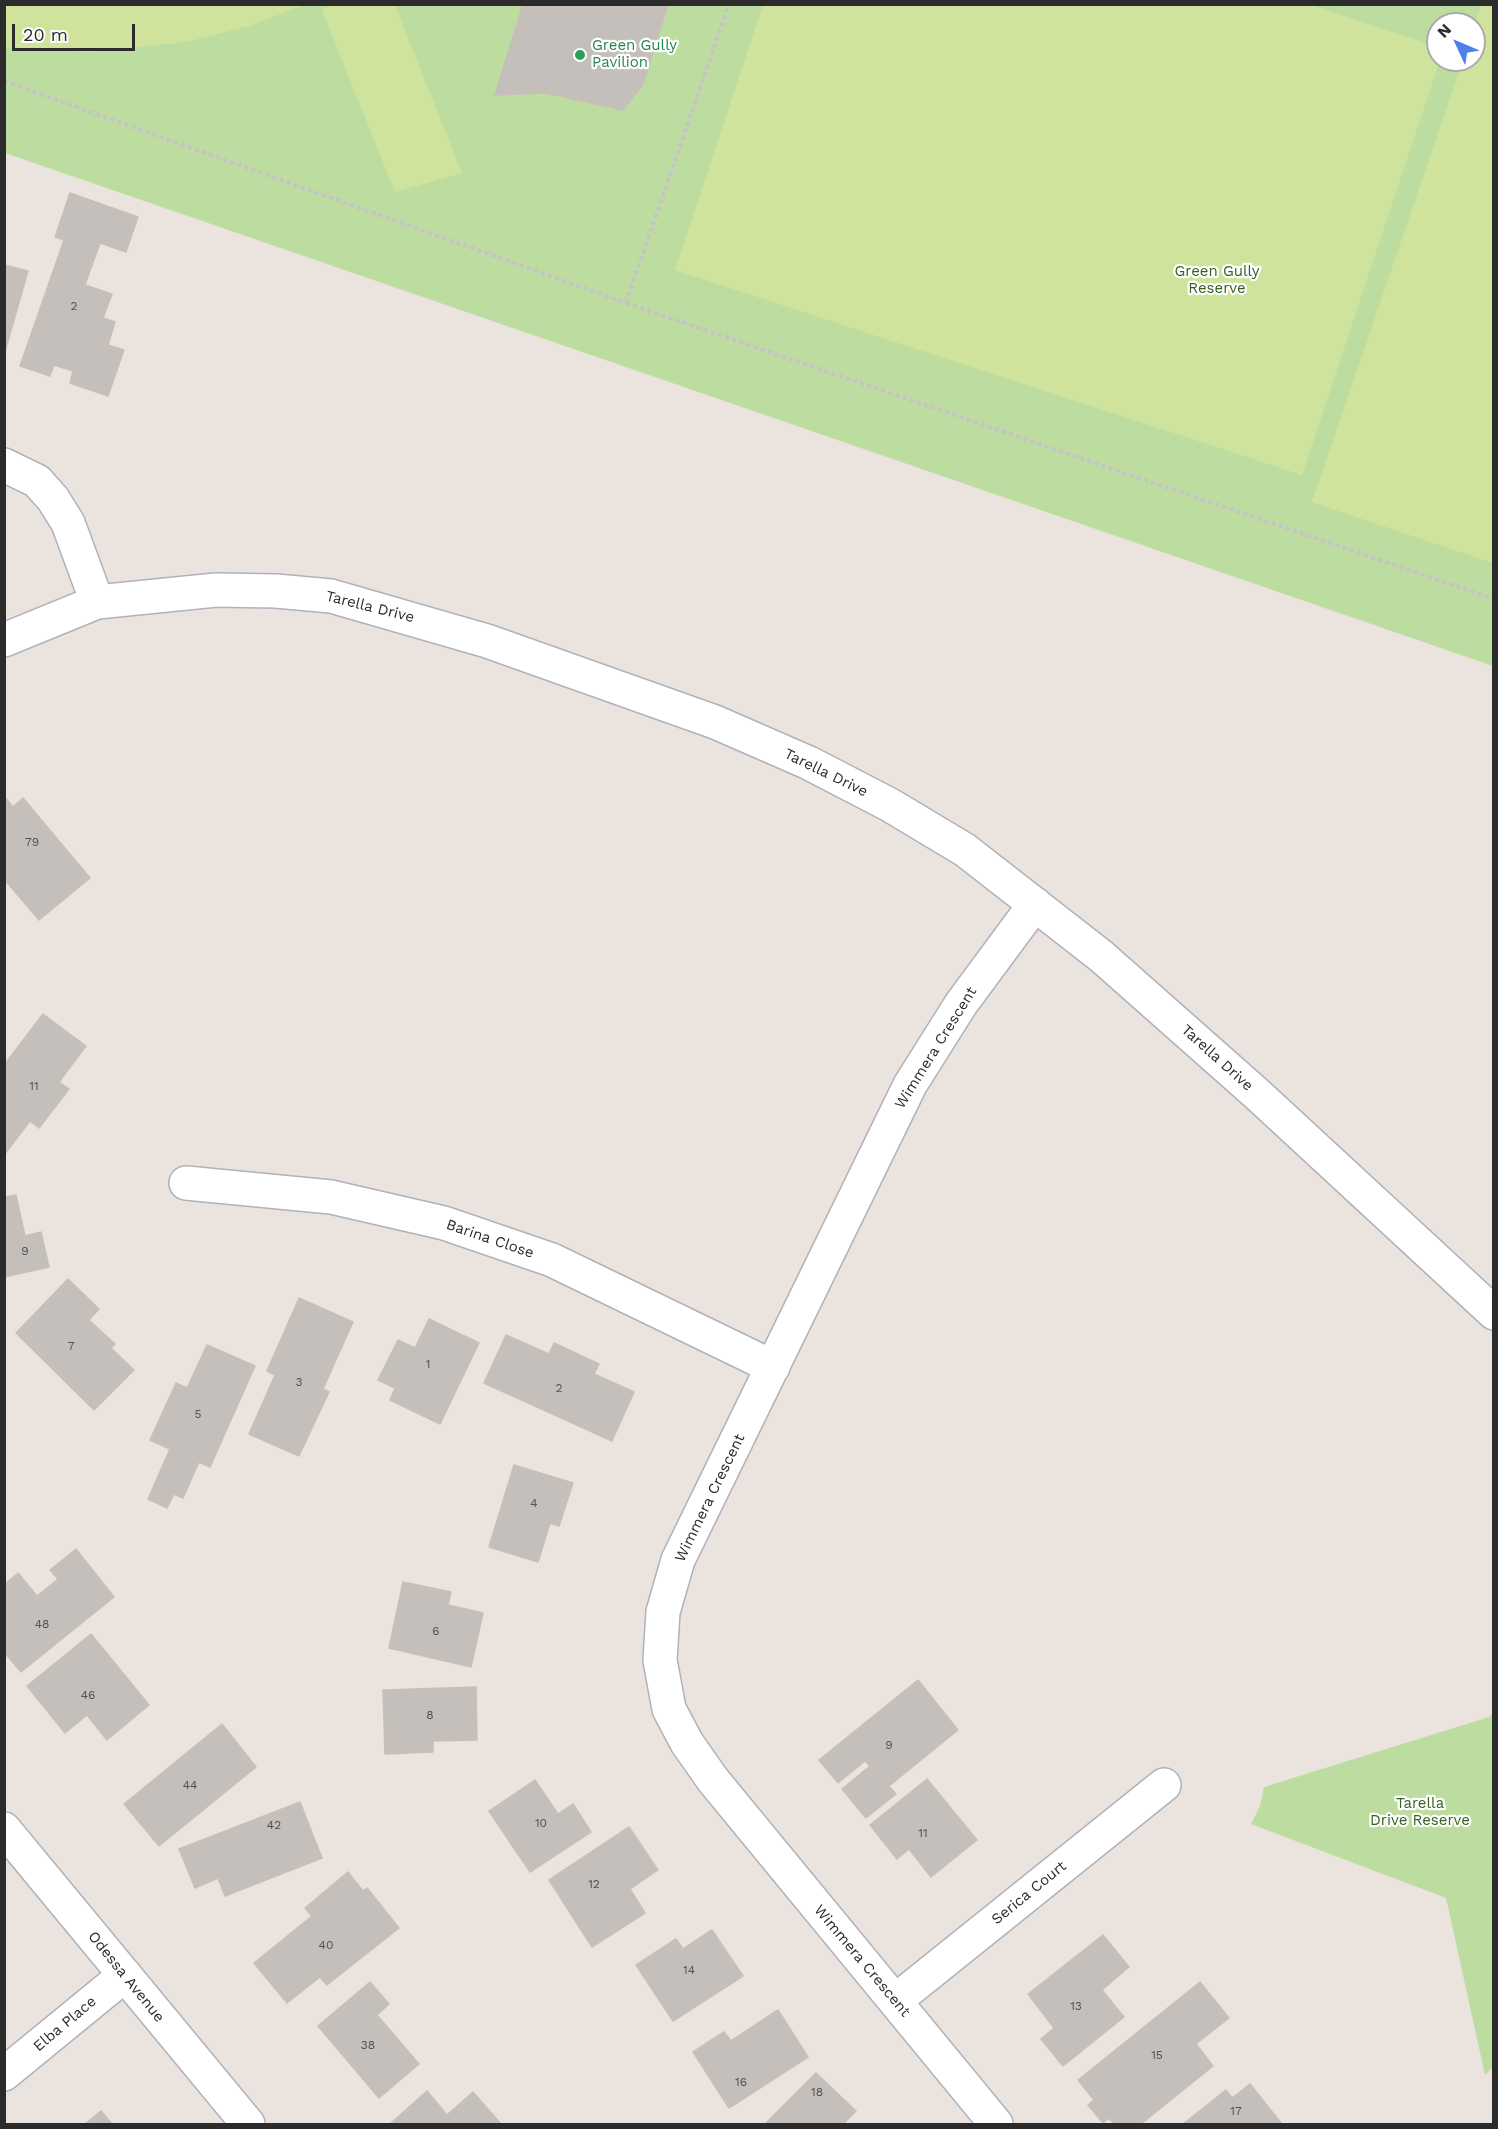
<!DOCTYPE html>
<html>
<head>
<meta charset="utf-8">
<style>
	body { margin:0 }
	#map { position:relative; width:1498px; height:2129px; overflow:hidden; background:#ebe4de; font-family:"Work Sans",sans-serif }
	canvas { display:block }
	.frame { position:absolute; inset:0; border:6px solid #2b2b2b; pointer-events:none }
	.north { position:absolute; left:1426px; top:12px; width:60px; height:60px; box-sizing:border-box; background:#fff; border:2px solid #aaa; border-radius:50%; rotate:314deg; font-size:16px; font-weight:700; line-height:24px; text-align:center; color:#2b2b2b }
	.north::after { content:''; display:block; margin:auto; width:21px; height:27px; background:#4d80e9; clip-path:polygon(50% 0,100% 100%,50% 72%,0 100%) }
	.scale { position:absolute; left:12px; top:24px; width:123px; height:27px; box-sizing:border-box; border:3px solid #2b2b2b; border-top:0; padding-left:8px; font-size:18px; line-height:21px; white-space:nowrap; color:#2b2b2b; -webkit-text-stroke:4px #fff; paint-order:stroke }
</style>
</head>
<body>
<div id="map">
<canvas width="1498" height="2129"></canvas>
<div class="frame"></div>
<div class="north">N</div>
<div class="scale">20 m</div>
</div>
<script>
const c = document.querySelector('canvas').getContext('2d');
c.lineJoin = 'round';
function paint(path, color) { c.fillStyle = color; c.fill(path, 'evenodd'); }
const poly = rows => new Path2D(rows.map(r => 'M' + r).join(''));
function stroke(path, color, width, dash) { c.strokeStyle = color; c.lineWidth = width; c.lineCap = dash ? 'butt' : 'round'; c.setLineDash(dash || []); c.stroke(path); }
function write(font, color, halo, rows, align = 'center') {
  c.font = font + ' "Work Sans",sans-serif'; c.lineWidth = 4.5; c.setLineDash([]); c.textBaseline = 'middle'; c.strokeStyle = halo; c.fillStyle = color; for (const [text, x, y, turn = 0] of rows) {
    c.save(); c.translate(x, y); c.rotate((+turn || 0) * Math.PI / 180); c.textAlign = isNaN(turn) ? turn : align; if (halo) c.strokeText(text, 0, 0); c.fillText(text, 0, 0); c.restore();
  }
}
const green = poly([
	[5,5,1493,5,1493,666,5,153],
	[1438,24,1474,24,1474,60,1438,60],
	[1493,1713,1494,2066,1485,2075,1446,1898,1251,1824,1260,1806,1264,1787,1489,1717]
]);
const pitch = poly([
	[5,4,304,4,304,5,249,26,186,42,89,52,5,47],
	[331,5,395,5,462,173,395,192,322,10],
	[763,5,1311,5,1438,47,1438,60,1440,60,1302,475,675,270],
	[1481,5,1494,5,1493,563,1312,502,1463,60,1474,60,1474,26]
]);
const building = poly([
	[523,4,668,4,643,84,623,110,545,93,495,95,523,4],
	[70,193,138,217,126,252,100,243,85,285,112,294,103,318,115,322,108,345,124,350,108,396,70,383,73,371,54,365,50,376,20,366,64,240,55,237,70,193],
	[4,265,28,271,4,355,4,265],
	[4,796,13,807,23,798,90,878,39,920,4,879,4,796],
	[43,1014,86,1046,59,1082,69,1089,39,1128,30,1121,4,1155,4,1065,43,1014],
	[16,1195,25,1236,41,1232,49,1267,4,1277,4,1197,16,1195],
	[68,1279,99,1309,89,1320,115,1344,111,1348,134,1370,94,1410,16,1333,68,1279],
	[299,1298,353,1322,323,1389,329,1392,299,1456,249,1434,275,1375,267,1371,299,1298],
	[429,1319,479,1343,440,1424,390,1400,395,1388,378,1380,398,1340,415,1348,429,1319],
	[506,1335,549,1354,554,1343,599,1364,594,1374,634,1392,612,1441,484,1383,506,1335],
	[207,1345,255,1366,210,1467,199,1462,183,1498,174,1494,167,1508,148,1499,170,1449,150,1440,176,1383,187,1388,207,1345],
	[514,1465,573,1483,559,1526,550,1523,538,1562,489,1547,514,1465],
	[76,1549,114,1597,21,1672,4,1652,4,1585,18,1573,37,1596,58,1579,50,1570,76,1549],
	[403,1582,451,1592,448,1605,483,1613,471,1667,389,1648,403,1582],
	[91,1634,149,1705,107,1740,87,1715,65,1733,27,1686,91,1634],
	[918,1680,958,1730,889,1786,896,1794,866,1818,842,1789,870,1766,865,1761,838,1783,819,1760,918,1680],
	[476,1687,477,1740,433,1741,433,1752,385,1754,383,1690,476,1687],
	[222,1724,256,1767,159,1846,124,1804,222,1724],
	[927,1779,977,1840,931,1877,909,1849,897,1859,870,1825,927,1779],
	[535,1780,558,1814,573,1804,591,1832,530,1872,489,1811,535,1780],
	[300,1802,322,1858,225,1896,218,1878,195,1888,179,1849,300,1802],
	[629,1827,658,1870,630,1889,645,1913,592,1947,549,1880,629,1827],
	[348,1872,363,1891,367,1888,399,1928,327,1985,320,1977,287,2003,254,1963,312,1916,305,1908,348,1872],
	[712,1930,743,1976,673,2021,636,1965,676,1939,683,1949,712,1930],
	[1103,1935,1129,1967,1102,1990,1124,2017,1063,2066,1041,2039,1054,2028,1028,1994,1103,1935],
	[370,1982,389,2004,377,2015,419,2064,379,2098,318,2026,370,1982],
	[1200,1982,1229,2018,1196,2044,1213,2066,1141,2124,1114,2124,1109,2118,1103,2123,1088,2105,1094,2100,1078,2080,1200,1982],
	[778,2010,808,2057,729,2108,693,2052,724,2032,731,2041,778,2010],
	[816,2073,856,2111,843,2124,765,2124,816,2073],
	[1250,2084,1282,2124,1183,2124,1226,2090,1232,2098,1250,2084],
	[427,2091,447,2115,473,2092,501,2124,390,2124,427,2091],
	[101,2111,112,2124,85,2124,101,2111]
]);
const path = poly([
	[4,81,626,303,1494,599],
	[626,303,729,4]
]);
const minor = poly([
	[4,465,37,481,53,499,68,523,97,602],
	[4,640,97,602,216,590,276,591,331,596,487,641,715,722,809,763,890,805,965,850,1101,956,1257,1094,1494,1313],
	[186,1183,331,1197,444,1223,552,1260,773,1367],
	[895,2001,1164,1785],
	[4,2074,125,1975],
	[996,2124,713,1780,687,1743,669,1709,660,1660,663,1612,678,1560,910,1085,961,1004,1035,904]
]);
const tertiary = poly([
	[4,1829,248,2124]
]);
const markers = [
	[580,55,6,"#2e9e5b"]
];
const numberNames = [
	["2",74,306],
	["79",32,842],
	["11",34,1086],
	["9",25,1251],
	["7",71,1346],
	["1",428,1364],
	["3",299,1382],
	["2",559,1388],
	["5",198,1414],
	["4",534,1503],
	["48",42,1624],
	["6",436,1631],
	["46",88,1695],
	["8",430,1715],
	["9",889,1745],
	["44",190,1785],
	["10",541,1823],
	["42",274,1825],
	["11",923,1833],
	["12",594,1884],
	["40",326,1945],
	["14",689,1970],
	["13",1076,2006],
	["38",368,2045],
	["15",1157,2055],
	["16",741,2082],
	["18",817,2092],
	["17",1236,2111]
];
const leisureNames = [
	["Green Gully",592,46],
	["Pavilion",592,63]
];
const parkNames = [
	["Green Gully",1217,272],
	["Reserve",1217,289],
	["Tarella",1420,1804],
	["Drive Reserve",1420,1821]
];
const streetNames = [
	["Tarella Drive",370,607,14],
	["Tarella Drive",826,773,26],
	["Wimmera Crescent",936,1048,-58],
	["Tarella Drive",1217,1058,42],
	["Barina Close",490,1239,19],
	["Wimmera Crescent",710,1498,-64],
	["Serica Court",1029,1893,-39],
	["Wimmera Crescent",862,1961,50],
	["Odessa Avenue",126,1977,51],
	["Elba Place",65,2024,-40]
];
paint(green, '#bddda0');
paint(pitch, '#cfe39c');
paint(building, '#c4bfba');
stroke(building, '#c7bfb8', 1.5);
stroke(minor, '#afb2ba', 36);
stroke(tertiary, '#afb2ba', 36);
stroke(path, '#c4c4c4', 4, [4.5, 3]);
stroke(minor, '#fff', 33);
stroke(tertiary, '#fff', 33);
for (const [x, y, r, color] of markers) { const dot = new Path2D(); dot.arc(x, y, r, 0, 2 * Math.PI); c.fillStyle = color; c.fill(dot); stroke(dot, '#fff', 2); }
write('12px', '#51504f', null, numberNames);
write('15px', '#27864d', '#fff', leisureNames, 'left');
write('15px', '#376121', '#fff', parkNames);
write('15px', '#2b2b2b', '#fff', streetNames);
</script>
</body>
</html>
